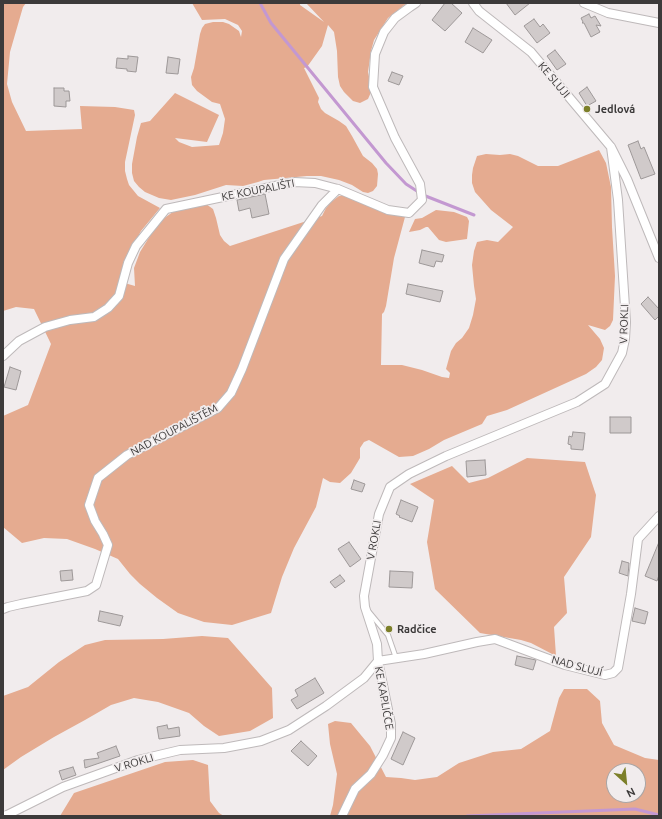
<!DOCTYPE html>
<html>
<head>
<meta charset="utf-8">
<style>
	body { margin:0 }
	#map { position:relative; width:662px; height:819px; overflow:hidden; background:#f1eced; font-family:Ubuntu,sans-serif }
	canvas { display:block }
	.frame { position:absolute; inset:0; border:4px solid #3c3a3a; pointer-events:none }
	.north { position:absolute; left:606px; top:763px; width:40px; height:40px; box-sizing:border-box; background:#f1eced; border:1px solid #a9a5a5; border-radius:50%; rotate:153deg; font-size:11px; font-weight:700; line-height:16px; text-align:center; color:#3c3a3a }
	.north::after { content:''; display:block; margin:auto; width:14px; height:18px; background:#7c7f29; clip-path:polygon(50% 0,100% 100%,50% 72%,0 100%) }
</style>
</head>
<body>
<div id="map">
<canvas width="662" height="819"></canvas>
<div class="frame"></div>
<div class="north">N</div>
</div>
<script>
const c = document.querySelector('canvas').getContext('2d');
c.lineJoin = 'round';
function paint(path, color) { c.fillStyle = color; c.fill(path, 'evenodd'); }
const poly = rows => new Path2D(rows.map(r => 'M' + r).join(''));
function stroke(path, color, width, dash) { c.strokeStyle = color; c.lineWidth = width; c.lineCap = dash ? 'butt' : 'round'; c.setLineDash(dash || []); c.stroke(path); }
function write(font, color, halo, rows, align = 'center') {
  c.font = font + ' Ubuntu,sans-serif'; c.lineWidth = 3.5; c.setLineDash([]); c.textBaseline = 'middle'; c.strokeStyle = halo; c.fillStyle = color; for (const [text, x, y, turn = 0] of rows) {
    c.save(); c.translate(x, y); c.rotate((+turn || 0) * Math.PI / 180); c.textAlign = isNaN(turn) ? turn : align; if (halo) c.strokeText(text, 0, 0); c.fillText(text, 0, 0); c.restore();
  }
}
const green = poly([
	[3,3,26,3,23,7,10,52,7,84,12,102,26,131,82,129,80,106,115,107,134,110,135,115,125,162,125,171,127,179,129,185,138,196,160,208,141,231,127,258,121,282,135,286,134,268,140,252,153,231,163,219,177,209,206,204,213,209,216,218,220,235,224,241,230,246,322,216,326,208,331,202,339,196,345,195,402,214,405,217,394,258,386,306,384,312,382,314,381,365,402,365,422,370,442,377,449,378,450,373,446,369,451,351,456,343,462,338,469,328,473,315,476,299,474,286,472,265,474,251,477,242,487,240,498,242,513,227,491,210,475,192,472,183,472,175,473,168,477,156,486,154,500,155,510,154,518,156,538,166,558,166,599,150,606,163,611,187,612,227,615,276,613,320,610,326,605,330,588,325,600,339,604,348,602,360,596,367,586,374,507,410,487,416,482,424,444,440,429,449,413,456,399,457,369,440,364,442,360,448,360,458,351,473,340,483,330,482,323,478,316,507,294,548,282,577,271,613,232,625,204,622,178,613,157,598,140,584,130,574,118,559,95,549,67,539,44,538,22,543,3,527,3,416,28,405,51,344,34,309,16,307,3,311],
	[192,3,300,3,300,5,324,22,306,3,407,3,388,18,374,40,371,51,368,72,372,90,368,99,360,103,353,101,344,92,340,86,338,77,337,51,334,32,328,25,322,46,307,67,304,68,319,98,318,102,321,109,325,113,339,121,346,126,352,136,363,156,372,163,377,169,378,174,377,186,373,191,368,193,363,192,352,185,339,180,321,176,307,176,264,180,258,182,243,186,226,185,195,195,171,200,159,198,145,192,139,187,134,181,132,173,132,164,137,137,141,123,150,121,175,93,219,115,207,142,175,138,179,142,192,147,219,145,223,133,225,119,220,104,212,102,197,91,192,85,191,77,194,68,200,34,202,28,205,24,213,22,223,22,229,24,239,31,241,37,242,31,238,25,225,19,202,20],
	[436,210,454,212,467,217,469,221,467,239,446,242,439,240,428,227,426,227,420,230,409,232,415,219,422,218],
	[527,458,585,462,596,495,591,537,564,577,567,613,554,627,556,656,531,643,521,640,480,633,435,589,427,542,434,500,410,484,452,466,469,483,488,478],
	[202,636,228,638,272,688,273,718,250,731,219,736,204,726,189,713,158,702,134,698,111,705,85,720,54,737,21,757,3,770,3,696,28,687,59,662,85,645,105,640,163,639],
	[564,689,587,689,600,701,602,723,614,745,645,758,659,760,659,816,330,816,333,805,337,774,330,744,328,724,335,721,351,723,370,746,386,777,401,778,415,780,437,777,459,763,493,752,521,749,550,731,559,698],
	[614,771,638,771,638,795,614,795],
	[193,760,208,765,210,801,219,813,224,816,60,816,74,793,165,762]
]);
const stream = poly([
	[260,3,271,23,386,163,406,184,423,195,474,215],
	[467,816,635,809,659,815]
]);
const building = poly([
	[445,3,451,3,462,13,445,31,432,20,445,3],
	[506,3,530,3,515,15,506,3],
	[589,14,591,18,595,16,601,26,596,25,600,32,591,37,584,23,582,23,583,22,581,18,589,14],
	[534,19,540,27,543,24,550,33,537,43,524,26,534,19],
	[473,28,492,40,483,53,465,42,473,28],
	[555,50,566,64,557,70,547,56,555,50],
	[128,56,138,57,136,72,127,71,127,69,116,68,117,58,128,59,128,56],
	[168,57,180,59,178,74,166,73,168,57],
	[392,72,403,76,399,85,388,81,392,72],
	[587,87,596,101,587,106,579,93,587,87],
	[54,88,64,88,64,91,69,91,70,101,66,101,66,107,54,106,54,88],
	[638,141,641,149,644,147,655,174,641,179,628,145,638,141],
	[265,194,269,214,252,218,250,208,239,211,237,200,265,194],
	[422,250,444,255,442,262,436,261,434,267,419,263,422,250],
	[408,284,443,291,440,302,406,294,408,284],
	[648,297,659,309,659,316,655,320,641,304,648,297],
	[10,367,21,371,16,390,4,387,10,367],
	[610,417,631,417,631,433,610,433,610,417],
	[573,432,585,433,583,450,571,449,571,445,568,444,569,436,572,437,573,432],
	[485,460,486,475,467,477,466,461,485,460],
	[354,480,365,484,362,492,351,489,354,480],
	[401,500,418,507,412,522,399,517,400,516,396,514,401,500],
	[349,542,361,559,350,567,338,549,349,542],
	[659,542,659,575,657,581,645,576,659,542],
	[622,561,629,563,628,576,619,573,622,561],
	[72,570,73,580,61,581,60,571,72,570],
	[390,571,413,572,412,588,389,587,390,571],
	[340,575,345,581,335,588,330,582,340,575],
	[635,608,648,612,645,624,632,621,635,608],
	[100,611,123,616,120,626,98,621,100,611],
	[517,656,536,660,533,670,515,665,517,656],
	[315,678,324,693,297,709,291,700,298,696,295,690,315,678],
	[167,725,168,729,179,727,180,736,159,739,157,727,167,725],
	[403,732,415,738,403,765,391,759,403,732],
	[301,741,317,756,308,766,291,751,301,741],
	[116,746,120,756,85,768,84,760,99,758,97,753,116,746],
	[73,767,76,775,62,780,59,771,73,767]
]);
const service = poly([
	[369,612,388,635,396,658]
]);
const minor = poly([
	[473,3,479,11,531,52,611,147,627,179,659,258],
	[584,3,608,13,659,23],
	[3,356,19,341,45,327,70,320,94,317,108,308,119,296,128,263,136,246,166,209,294,182,315,183,338,189,388,210,409,213,422,200,420,184,395,138,373,87,375,54,384,32,395,18,410,7,416,3],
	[3,609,8,607,21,604,87,591,96,585,108,545,103,534,95,521,89,505,98,478,127,455,218,408,231,393,242,369,284,259,322,205,338,189],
	[378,661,424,654,477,642,495,639,565,665,605,675,613,673,618,668,631,594,638,539,659,516],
	[3,816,7,815,63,787,138,760,180,750,224,748,261,741,289,730,326,706,364,678,378,661],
	[342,816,355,789,371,774,383,755,391,738,391,724,378,661,377,644,365,607,364,596,379,514,390,487,409,474,446,456,577,402,605,384,622,353,625,339,626,322,618,200,611,147]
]);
const markers = [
	[587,109,4,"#7c7f29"],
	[389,629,4,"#7c7f29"]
];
const streetNames = [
	["KE SLUJI",554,80,50],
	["KE KOUPALIŠTI",258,190,-11],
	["V ROKLI",624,324,-88],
	["NAD KOUPALIŠTĚM",174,430,-28],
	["V ROKLI",374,540,-80],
	["NAD SLUJÍ",577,666,15],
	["KE KAPLIČCE",384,698,80],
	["V ROKLI",134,763,-17]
];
const poiNames = [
	["Jedlová",595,109],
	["Radčice",397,629]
];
paint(green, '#e5ab90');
stroke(stream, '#c398d1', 3);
paint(building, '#d0caca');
stroke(building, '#9d9898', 1);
stroke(service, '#beb9ba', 6);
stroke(minor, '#beb9ba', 10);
stroke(service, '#fff', 4);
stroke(minor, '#fff', 8);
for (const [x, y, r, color] of markers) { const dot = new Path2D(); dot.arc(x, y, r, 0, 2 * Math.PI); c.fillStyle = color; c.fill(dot); stroke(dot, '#f1eced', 1.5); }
write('11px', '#3c3a3a', '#f1eced', streetNames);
write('bold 11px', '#3c3a3a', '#f1eced', poiNames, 'left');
</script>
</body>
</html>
